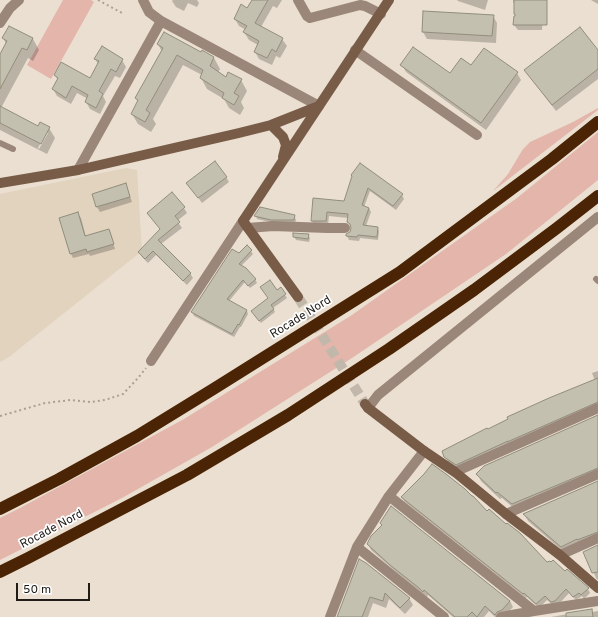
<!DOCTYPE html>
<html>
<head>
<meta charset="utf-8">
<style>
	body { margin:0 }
	#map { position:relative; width:598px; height:617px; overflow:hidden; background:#eadfd0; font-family:Overpass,sans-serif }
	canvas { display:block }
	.scale { position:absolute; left:16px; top:583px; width:74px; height:18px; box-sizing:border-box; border:2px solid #1f1b16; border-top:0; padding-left:5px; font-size:12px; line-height:14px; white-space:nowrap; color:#1f1b16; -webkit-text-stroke:3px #fff; paint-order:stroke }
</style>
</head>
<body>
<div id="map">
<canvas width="598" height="617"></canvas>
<div class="scale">50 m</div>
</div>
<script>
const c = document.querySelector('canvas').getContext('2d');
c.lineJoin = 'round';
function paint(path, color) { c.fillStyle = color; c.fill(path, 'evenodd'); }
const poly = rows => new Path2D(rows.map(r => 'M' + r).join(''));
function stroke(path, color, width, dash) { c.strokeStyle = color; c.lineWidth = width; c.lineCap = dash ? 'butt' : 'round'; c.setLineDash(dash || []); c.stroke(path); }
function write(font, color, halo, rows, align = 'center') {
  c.font = font + ' Overpass,sans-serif'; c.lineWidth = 3.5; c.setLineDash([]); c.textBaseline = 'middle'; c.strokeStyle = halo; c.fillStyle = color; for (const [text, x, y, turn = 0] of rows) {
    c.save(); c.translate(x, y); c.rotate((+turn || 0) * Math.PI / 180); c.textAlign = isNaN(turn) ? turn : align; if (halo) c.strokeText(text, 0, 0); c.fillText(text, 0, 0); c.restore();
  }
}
const built = poly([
	[126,168,137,170,142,251,9,357,0,362,0,194]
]);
const green = poly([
	[63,0,91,0,94,2,51,79,27,65],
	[598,108,598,110,493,191,508,174,523,149,530,142,573,122],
	[598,132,598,180,506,254,352,358,212,447,122,498,0,560,0,518,20,508,184,419,352,315,517,198]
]);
const shadow = poly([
	[173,0,197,0,199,3,197,7,188,3,184,11,176,7,172,1],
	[253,0,282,0,277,8,273,6,261,27,282,39,287,46,280,58,276,56,272,65,259,59,255,52,258,45,249,40,244,32,246,30,239,26,235,19,248,9],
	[457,0,488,0,485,10,458,1],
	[513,0,544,0,542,30,518,30,514,25,516,16,515,14,515,5,513,2],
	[591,0,598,0,598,4],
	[493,16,497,23,496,43,427,39,423,32],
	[9,27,33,39,39,50,33,61,28,58,1,108,38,128,49,128,55,138,47,154,0,130,0,56,6,44,3,38],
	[46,133,48,133,39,149,38,148],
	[158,44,201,53,214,58,220,69,218,73,226,78,241,80,247,91,241,102,244,108,240,115,229,108,224,99,207,89,201,78,202,75,183,65,153,119,156,124,151,132,138,124,132,114,138,102,136,98,162,52],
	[598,51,598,79,556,111,530,77],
	[95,59,122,60,126,67,120,78,115,76,103,96,106,102,100,114,90,109,86,102,88,99,77,93,71,104,57,96,53,89,58,80,55,75,90,79,98,64],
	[402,65,450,75,471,67,517,73,521,80,486,130,406,72],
	[226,177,229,182,202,203,191,188],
	[353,177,402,195,404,199,396,210,370,191,364,207,369,208,371,212,366,226,377,227,379,231,378,240,360,238,359,241,349,240,347,236,351,232,352,228,348,222,348,218,329,216,328,225,314,225,312,221,314,199,344,202],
	[125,185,128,190,132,202,100,212,97,207,93,195],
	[172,194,184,208,187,213,177,221,182,228,161,244,190,273,193,278,187,285,156,255,148,263,142,257,139,252,161,230],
	[78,214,81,218,86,237,109,230,111,235,115,249,90,256,89,254,73,258,71,254],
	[256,216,294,216,296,220,295,223,274,223,257,219],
	[308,235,310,238,309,242,296,240,294,236],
	[247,246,253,254,241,266,255,279,257,283,250,288,245,282,229,301,247,311,248,314,241,327,240,327,234,337,194,316,192,312,239,254],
	[280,288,287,298,273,308,275,312,261,323,254,315,269,298],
	[598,371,598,409,460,471,449,464,443,452,595,381,592,373],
	[598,416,598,475,516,510,502,498,500,499,481,481,478,475],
	[598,482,598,539,565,553,528,521,524,514],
	[402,498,487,512,547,563,565,572,567,571,588,589,590,593,584,599,582,596,576,600,569,593,558,605,554,606,547,600,539,608,527,597,526,598,405,502],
	[368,544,510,601,513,607,505,616,501,617,495,617,489,611,484,617,453,617,428,595,427,597,394,570,371,550],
	[598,546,598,579,597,580,584,552],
	[360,560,409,598,413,605,405,614,389,599,386,608,373,603,368,617,338,617],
	[591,610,593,612,598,611,598,617,551,617]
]);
const building = poly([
	[252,0,268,0,255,23,283,38,276,52,272,49,267,58,254,52,259,41,243,32,247,26,234,19,241,4,247,8,252,0],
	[514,0,547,0,547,25,513,25,514,16,515,16,515,14,514,14,514,0],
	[423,11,494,15,492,36,422,32,423,11],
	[9,26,33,38,27,50,22,48,0,89,0,54,7,41,2,38,9,26],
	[580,27,598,50,598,69,552,105,524,70,580,27],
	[164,32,201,52,202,50,214,57,210,66,226,77,228,72,242,79,234,93,239,96,234,105,222,98,224,93,200,78,203,70,177,55,146,110,150,113,145,122,131,114,138,100,135,98,163,48,157,44,164,32],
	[102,46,123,59,116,72,111,69,99,91,103,94,96,108,85,102,88,95,72,86,66,98,52,89,58,78,54,75,61,62,90,78,99,61,94,59,102,46],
	[413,47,450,73,461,58,471,65,484,48,518,72,481,123,400,65,413,47],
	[0,106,38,126,40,122,50,127,41,144,0,123,0,106],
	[215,161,227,177,198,198,186,183,215,161],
	[360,163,403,194,393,206,368,188,362,205,369,208,363,225,378,227,377,237,358,235,357,237,346,236,346,234,350,232,351,228,350,224,347,222,348,214,327,212,326,221,311,221,313,198,344,201,352,176,351,175,360,163],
	[126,183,130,197,96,207,92,194,126,183],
	[172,192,185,207,175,216,180,222,158,240,191,273,183,281,153,251,145,259,138,252,160,229,147,213,172,192],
	[260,207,295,215,294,220,271,220,254,216,260,207],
	[78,212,85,236,109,229,114,244,87,252,86,249,70,254,59,218,78,212],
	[293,233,309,234,308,239,293,237,293,233],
	[247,245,252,250,239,264,246,268,256,279,248,286,243,280,227,299,247,310,239,325,238,324,232,334,191,312,232,249,239,253,247,245],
	[270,280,277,290,281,287,286,294,271,305,274,309,259,321,251,311,268,298,260,287,270,280],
	[598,378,598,402,507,442,508,441,456,465,444,457,442,451,487,428,488,429,508,419,507,417,549,398,598,378],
	[598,415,598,468,512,504,497,492,496,493,476,474,484,466,598,415],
	[432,464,446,474,465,489,472,496,473,496,487,511,489,509,506,524,507,523,520,533,547,562,550,561,551,562,553,560,565,571,567,569,589,588,581,595,579,593,573,597,566,589,555,601,551,602,545,596,536,604,524,593,523,594,401,497,424,474,432,464],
	[598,481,598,532,577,540,577,539,561,547,523,514,598,481],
	[391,506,510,601,502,610,497,612,495,615,485,606,477,617,472,612,467,617,455,617,424,590,423,592,419,588,390,565,367,544,371,536,382,525,380,523,391,506],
	[598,545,598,572,592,573,583,552,598,545],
	[359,559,366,563,410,598,400,608,385,593,383,601,370,597,362,617,337,617,359,559],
	[592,609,593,617,566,617,566,613,592,609]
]);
const secondaryTunnel = poly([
	[298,297,365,404]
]);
const path = poly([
	[98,0,122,13],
	[0,416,45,403,71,400,91,402,105,400,123,394,138,378,146,368]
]);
const lane = poly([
	[0,143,13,149],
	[596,279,598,281]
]);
const street = poly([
	[143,0,149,12,161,21,319,106],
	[298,0,307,16,310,18,360,5,365,6,381,14],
	[0,23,10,8,19,0],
	[355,50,477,135],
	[78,170,161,21],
	[248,228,273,226,327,228,345,228],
	[151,361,243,221],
	[368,408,378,395,598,217],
	[455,472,598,408],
	[389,496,534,611],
	[506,514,598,474],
	[357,547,444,617],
	[560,555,598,538],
	[330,617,357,547,389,496,424,451],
	[501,617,534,611,598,601]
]);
const secondary = poly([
	[271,125,283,137,286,145,283,157],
	[0,183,78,170,239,133,271,125,319,106,389,0],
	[298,297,243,221,319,106],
	[365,404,368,408,424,451,455,472,506,514,560,555,598,588]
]);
const highway = poly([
	[0,509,59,479,137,436,215,388,400,272,552,159,598,122],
	[0,572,28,558,187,475,288,415,389,349,474,290,557,228,598,196]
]);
const streetNames = [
	["Rocade Nord",301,318,-32],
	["Rocade Nord",52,530,-28]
];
paint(built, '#e2d3be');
paint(green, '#e4b5aa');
paint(shadow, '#0003');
paint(building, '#c4c0af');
stroke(building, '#918d7d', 1);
stroke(secondaryTunnel, '#c1b8ab', 10, [10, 5]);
stroke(path, '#aaa195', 2, [2, 3]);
stroke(lane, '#9b8779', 6);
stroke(street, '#9b8779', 10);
stroke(secondary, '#795c48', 10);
stroke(highway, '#4a2404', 12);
write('12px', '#1f1b16', '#fff', streetNames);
</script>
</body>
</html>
